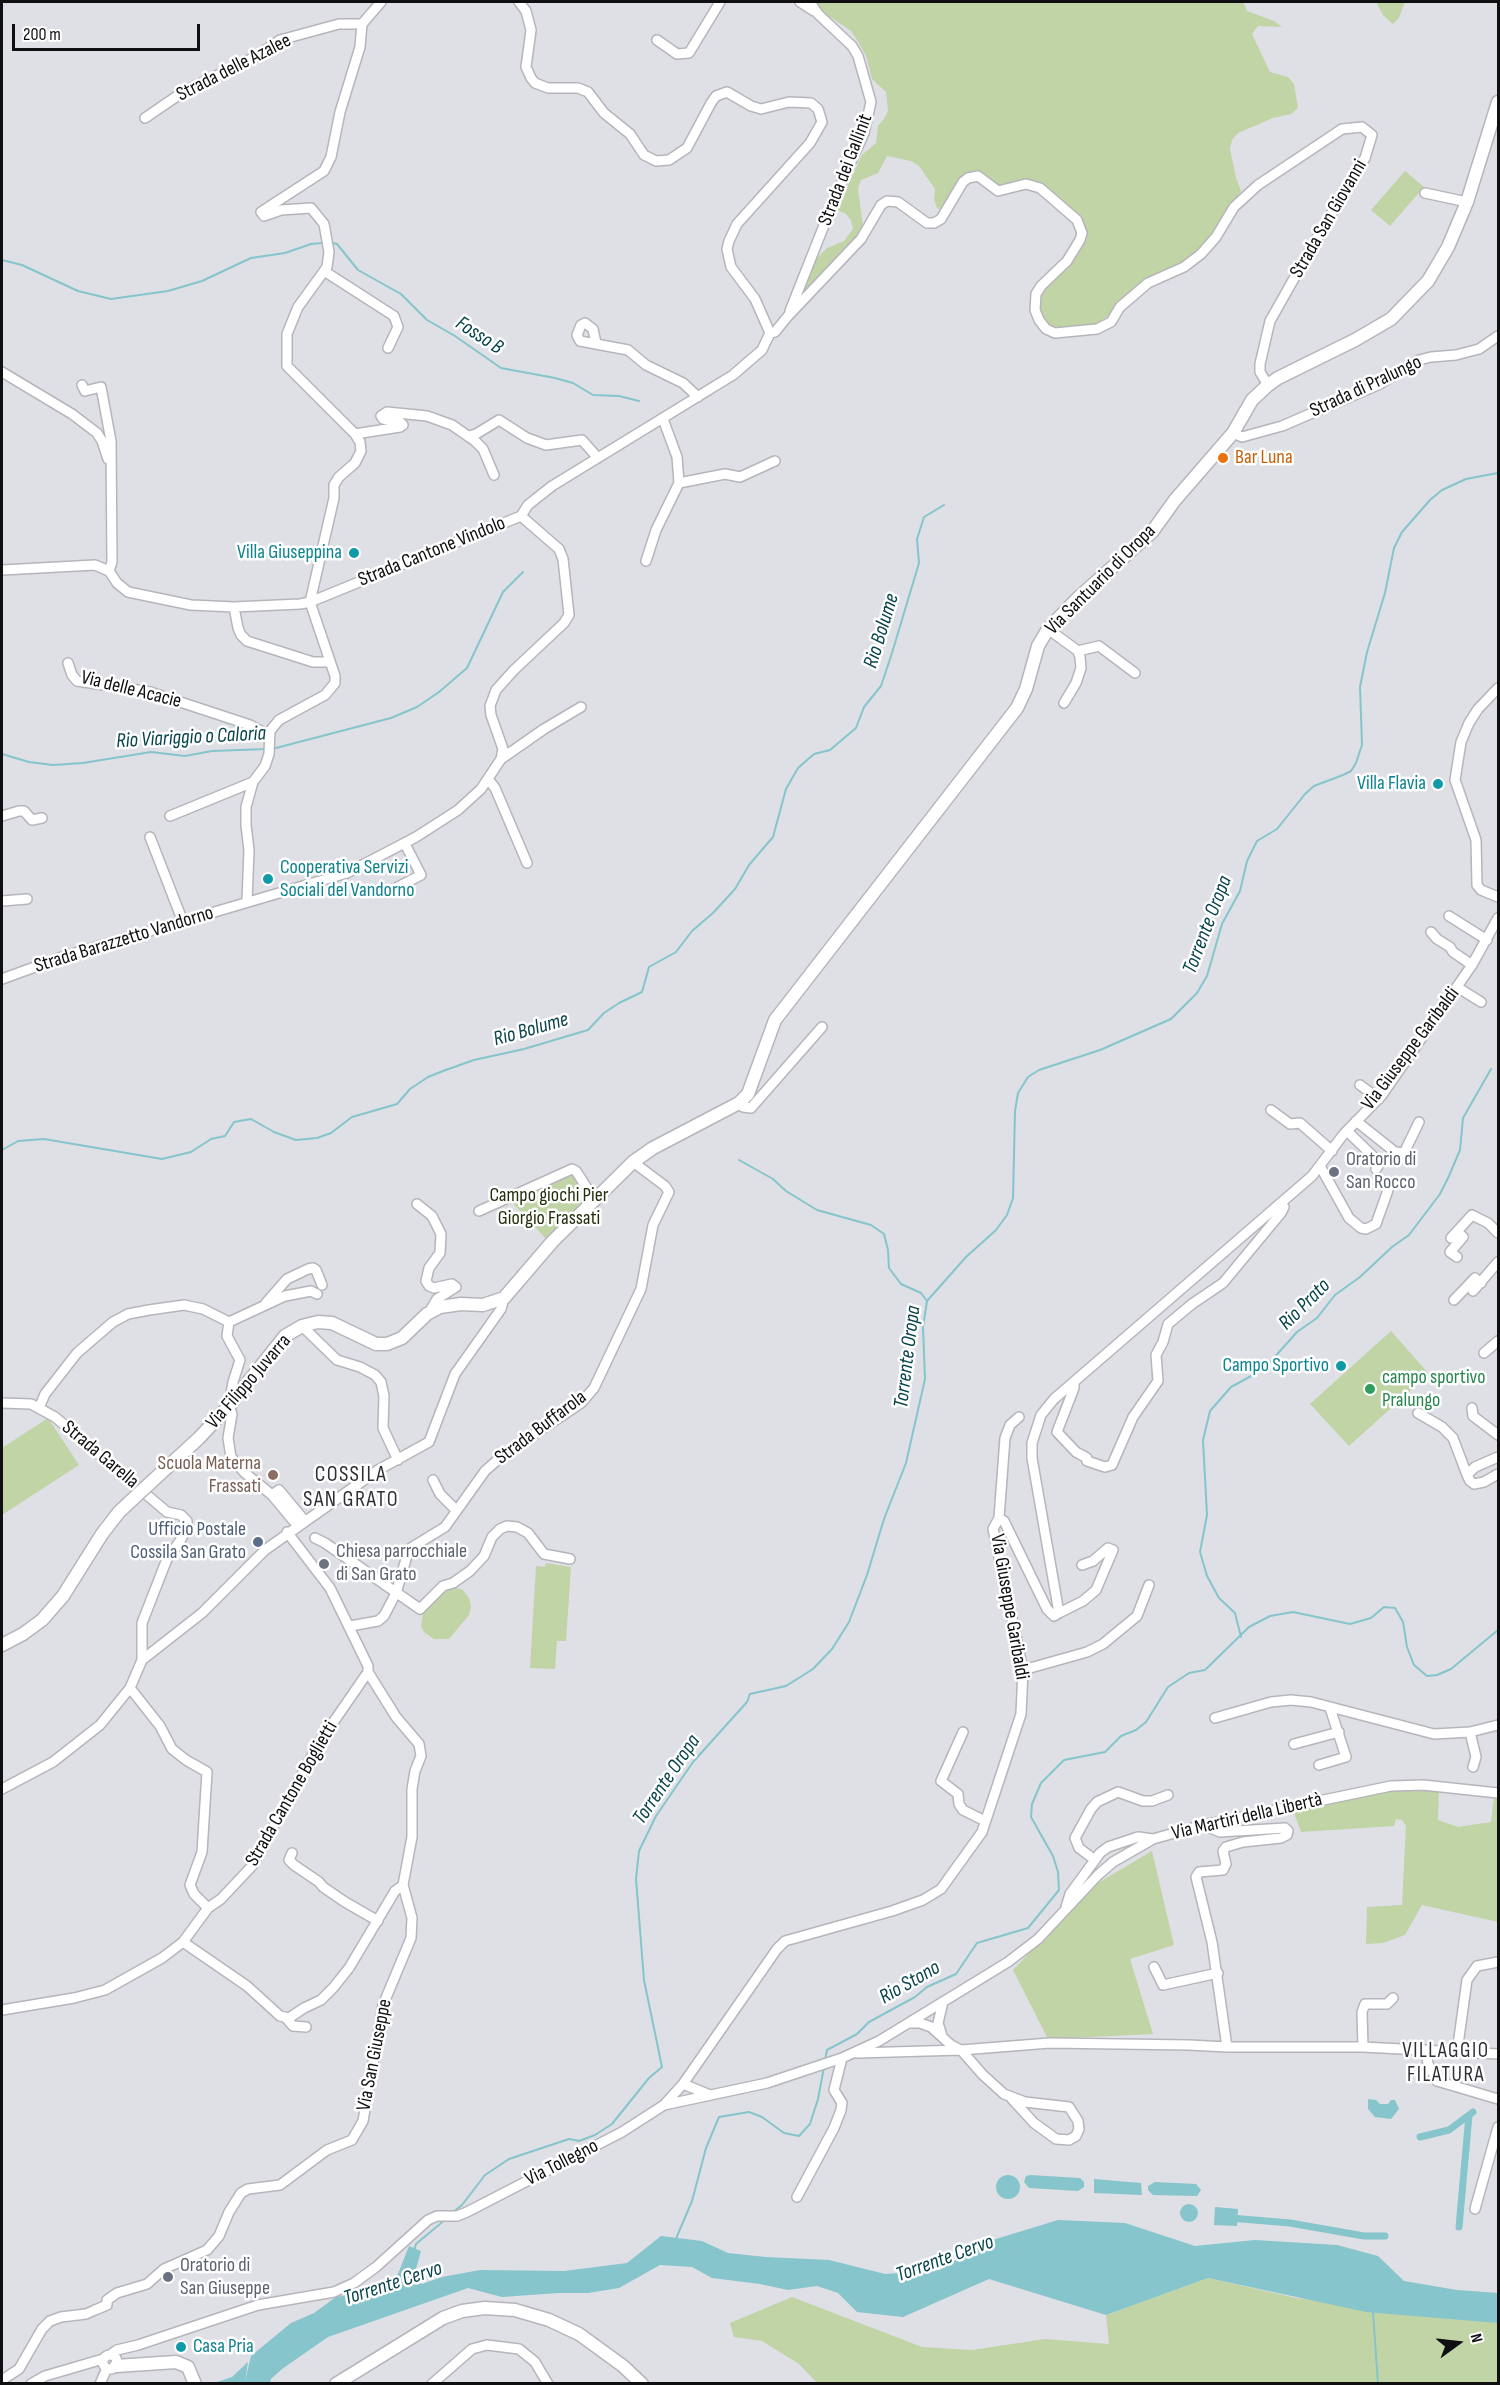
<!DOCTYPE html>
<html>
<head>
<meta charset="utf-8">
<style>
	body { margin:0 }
	#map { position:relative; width:1500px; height:2385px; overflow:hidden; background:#dfdfe6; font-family:"Sofia Sans Condensed",sans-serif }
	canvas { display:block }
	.frame { position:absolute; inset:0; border:3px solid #0f0f12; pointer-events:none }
	.north { position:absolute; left:1428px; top:2313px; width:60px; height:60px; -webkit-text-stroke:4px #fff; paint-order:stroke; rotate:75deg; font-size:16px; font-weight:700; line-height:24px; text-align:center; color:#0f0f12 }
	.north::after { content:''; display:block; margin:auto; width:21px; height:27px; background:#0f0f12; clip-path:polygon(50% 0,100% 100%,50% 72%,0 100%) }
	.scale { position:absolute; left:12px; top:24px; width:188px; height:27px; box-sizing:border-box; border:3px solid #0f0f12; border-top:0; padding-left:8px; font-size:18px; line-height:21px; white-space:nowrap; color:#0f0f12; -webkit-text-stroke:4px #fff; paint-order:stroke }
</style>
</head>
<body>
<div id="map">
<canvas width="1500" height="2385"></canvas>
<div class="frame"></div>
<div class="north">N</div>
<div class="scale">200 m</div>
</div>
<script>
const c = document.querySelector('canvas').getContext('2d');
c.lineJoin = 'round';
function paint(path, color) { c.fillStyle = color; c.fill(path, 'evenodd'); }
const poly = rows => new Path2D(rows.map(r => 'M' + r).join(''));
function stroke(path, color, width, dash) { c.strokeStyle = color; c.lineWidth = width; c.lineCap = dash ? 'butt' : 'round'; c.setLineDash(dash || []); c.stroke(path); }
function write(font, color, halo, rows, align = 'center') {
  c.font = font + ' "Sofia Sans Condensed",sans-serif'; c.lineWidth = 5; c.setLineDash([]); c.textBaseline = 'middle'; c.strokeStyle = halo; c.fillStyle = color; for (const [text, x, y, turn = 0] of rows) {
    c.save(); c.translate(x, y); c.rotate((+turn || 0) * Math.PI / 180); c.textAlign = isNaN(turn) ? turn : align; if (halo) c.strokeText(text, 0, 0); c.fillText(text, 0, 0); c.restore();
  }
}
const green = poly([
	[808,2,1243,2,1247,11,1274,21,1282,27,1258,26,1252,34,1270,72,1288,77,1294,84,1298,108,1291,114,1273,118,1238,133,1232,140,1230,149,1236,178,1241,191,1208,241,1184,261,1147,278,1119,301,1109,315,1094,326,1063,328,1053,327,1047,324,1041,314,1041,294,1045,287,1072,263,1084,245,1087,237,1085,228,1073,210,1057,195,1043,185,1024,181,996,186,989,178,979,172,971,173,956,185,941,210,937,208,934,199,935,189,919,166,911,161,887,156,878,173,861,180,858,189,863,226,856,240,799,298,816,259,827,248,844,241,853,229,851,220,845,213,836,210,862,155,876,143,878,126,884,119,888,111,886,92,872,79,866,56,857,40,851,31],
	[1376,2,1405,2,1399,18,1393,24,1383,15],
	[1405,171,1424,187,1390,226,1371,210],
	[569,1174,573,1177,588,1201,548,1241,510,1200],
	[1391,1331,1429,1374,1349,1446,1310,1404],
	[48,1418,79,1465,2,1515,2,1448],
	[546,1563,571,1567,566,1641,557,1641,555,1669,530,1668,536,1566,545,1567],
	[454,1587,463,1590,469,1598,471,1606,469,1615,449,1639,434,1639,424,1632,421,1626,423,1613,439,1592],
	[1394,1789,1439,1791,1438,1820,1458,1827,1491,1822,1494,1797,1498,1798,1498,1922,1422,1905,1405,1935,1383,1943,1366,1944,1367,1907,1402,1905,1406,1826,1402,1820,1396,1819,1394,1826,1301,1832,1293,1810],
	[1152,1851,1174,1945,1130,1959,1153,2034,1048,2039,1013,1970,1098,1883],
	[1208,2278,1296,2298,1498,2323,1498,2383,817,2383,799,2364,762,2341,734,2337,730,2323,792,2297,922,2347,972,2350,1045,2339,1109,2344,1106,2315]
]);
const water = poly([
	[1368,2099,1376,2100,1380,2104,1388,2104,1391,2100,1395,2100,1399,2109,1391,2119,1375,2117,1368,2109],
	[1030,2175,1080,2178,1084,2182,1084,2187,1078,2191,1029,2188,1024,2182,1026,2176],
	'996 2187a12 12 0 1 1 24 0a12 12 0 1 1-24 0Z',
	[1094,2179,1141,2183,1142,2195,1094,2193],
	[1155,2182,1196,2184,1201,2190,1197,2196,1153,2195,1148,2190,1148,2186],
	'1180 2213a9 9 0 1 1 18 0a9 9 0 1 1-18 0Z',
	[1215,2207,1238,2209,1237,2226,1214,2225],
	[1058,2220,1125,2223,1195,2246,1255,2240,1337,2245,1378,2256,1404,2281,1457,2290,1498,2293,1498,2323,1366,2312,1208,2278,1106,2315,989,2279,903,2317,857,2312,838,2293,817,2286,788,2290,760,2284,712,2278,692,2267,660,2265,619,2288,588,2293,558,2293,502,2297,468,2288,328,2337,282,2369,271,2379,270,2383,214,2383,232,2377,248,2362,245,2381,251,2356,291,2323,314,2313,336,2297,379,2289,398,2274,409,2246,421,2251,414,2276,422,2284,442,2277,480,2270,564,2271,627,2263,661,2236,702,2241,728,2253,766,2257,829,2260,885,2274,940,2270,983,2243]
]);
const stream = poly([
	[332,243,337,244,358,270,401,294,427,320,455,336,501,368,555,378,573,383,593,395,619,396,639,401],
	[2,260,22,265,78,291,111,299,168,291,202,281,251,258,285,253,311,244,323,243],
	[272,749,391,718,417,707,439,692,467,668,503,592,523,572],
	[2,754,29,762,53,765,83,763,151,752,185,756,212,751,267,749],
	[2,1150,18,1141,44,1139,162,1159,191,1152,211,1139,225,1136,234,1122,251,1119,274,1132,296,1140,317,1138,331,1133,352,1117,397,1104,410,1089,428,1077,443,1071,474,1060,524,1049,588,1030,604,1013,619,1003,642,992,649,967,676,952,692,931,713,913,735,889,749,865,773,837,786,789,798,768,814,754,830,750,856,728,864,707,881,686,892,653,919,563,917,539,924,517,944,505],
	[739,1160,773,1179,786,1191,817,1210,871,1225,884,1234,888,1250,889,1268,901,1284,921,1293,927,1301],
	[1241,1637,1235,1613,1219,1598,1207,1576,1200,1552,1207,1515,1203,1440,1210,1411,1231,1387,1264,1369,1297,1332,1317,1318,1335,1295,1360,1277,1392,1247,1409,1235,1440,1194,1449,1176,1460,1150,1463,1118,1491,1069],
	[825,2061,827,2050,857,2034,869,2022,915,1997,927,1987,956,1974,977,1943,1028,1928,1059,1890,1058,1872,1053,1856,1031,1817,1032,1804,1041,1783,1064,1760,1105,1752,1121,1736,1136,1730,1146,1722,1168,1687,1189,1673,1205,1670,1249,1627,1270,1616,1293,1612,1350,1624,1371,1618,1384,1607,1395,1608,1403,1622,1407,1647,1414,1665,1427,1676,1437,1675,1451,1669,1498,1630],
	[452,2213,462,2205,485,2175,509,2159,569,2139,579,2141,595,2135,612,2124,649,2078,662,2067,644,1980,636,1879,639,1851,656,1816,693,1762,747,1702,750,1694,786,1686,813,1669,832,1649,849,1622,867,1575,884,1519,906,1463,925,1379,923,1327,927,1301,966,1257,996,1230,1007,1215,1013,1198,1015,1111,1018,1093,1028,1077,1039,1070,1100,1050,1171,1019,1197,993,1207,976,1222,924,1240,891,1247,861,1257,841,1277,829,1305,794,1314,786,1343,775,1351,771,1356,763,1362,745,1360,687,1367,652,1385,593,1394,548,1402,532,1430,500,1442,490,1466,479,1498,473],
	[675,2241,692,2201,706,2148,719,2117,749,2112,762,2117,784,2133,799,2136,810,2124,818,2099,824,2067],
	[414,2250,416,2244,446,2219],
	[1373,2312,1378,2384]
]);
const canal = poly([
	[1420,2137,1449,2130,1469,2115],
	[1230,2218,1290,2223,1364,2236,1385,2236],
	[1459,2227,1469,2115,1473,2112]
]);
const minor = poly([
	[519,2,526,11,531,30,526,67,531,78,535,83,548,88,578,88,588,92,604,113,630,134,644,155,656,161,669,160,687,148,711,103,716,96,727,92,751,106,761,109,789,102,811,103,818,109,822,122,810,143,737,224,729,241,727,249,731,267,755,299,770,333],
	[800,2,814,11],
	[657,40,677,54,689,53,720,2],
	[145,118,183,92,257,56,280,40,339,24,362,24],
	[1425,193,1467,202],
	[324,271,394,316,398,327,388,348],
	[790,311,836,195,864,133,871,102,858,56,852,46,818,14,810,2],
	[770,333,775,332,788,316,861,239,881,205,887,201,898,202,927,223,934,223,941,219,963,182,968,178,978,176,998,191,1026,184,1040,188,1077,220,1082,233,1080,240,1067,261,1041,286,1036,294,1035,310,1039,320,1046,329,1055,333,1097,329,1111,322,1120,307,1148,283,1184,267,1201,254,1216,237,1234,207,1258,185,1342,129,1362,127,1372,135,1365,158,1318,236,1270,321,1260,364,1260,372,1268,385],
	[596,343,593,329,585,323,581,325,577,335,580,341,628,350,646,365,683,383,698,397],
	[2,372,72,414,97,433,102,441,108,459],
	[82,385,85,391,101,387,111,441,112,562,109,571],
	[1233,433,1242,437,1282,426,1380,384,1419,360,1431,357,1456,355,1479,349,1498,336],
	[355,434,400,427,403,425,400,422,383,419,381,416,387,412,427,416,452,425,475,441,483,449,494,475],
	[469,436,476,434,499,420,527,438,546,445,582,440,598,458],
	[679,483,725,474,740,477,775,461],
	[646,561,656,530,679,483,677,457,663,419],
	[2,570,95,565,109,571,117,583,128,592,191,605,234,607,300,604,310,602,521,516,528,505,552,486,733,375,762,350,770,333],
	[234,607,238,628,241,635,247,641,313,662,330,662],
	[1048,629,1078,651,1080,657,1081,668,1076,683,1064,703],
	[1078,651,1099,646,1135,673],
	[68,663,72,675,77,681,150,692,250,725,269,736],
	[1498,688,1478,709,1469,723,1461,742,1455,780,1476,840,1477,885,1481,890,1498,897],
	[501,759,544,729,581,707],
	[488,779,495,788,527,863],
	[2,816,19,811,24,811,32,820,42,818],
	[170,816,253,782],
	[150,837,183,922],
	[392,890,421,875,405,844],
	[2,901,27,899],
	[247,901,249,850,246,825,246,807,253,782,265,766,269,754,270,731,279,720,325,695,335,683,335,676,310,602,334,498,334,485,339,477,355,463,361,451,360,442,355,434,287,366,287,334,298,307,327,267,329,252,324,224,311,208,281,210,264,216,261,212,324,171,331,157,340,112,360,47,362,24,381,2],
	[1449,916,1487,940],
	[1431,932,1437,939,1450,947,1453,952,1472,965],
	[2,979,65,956,347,873,416,837,458,810,481,789,501,759,503,749,491,715,490,706,496,690,514,670,564,623,569,615,563,559,559,549,521,516],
	[1457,987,1481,1002],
	[1360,1085,1379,1099],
	[739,1103,743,1107,751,1108,822,1027],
	[1271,1110,1290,1124,1300,1123,1332,1151],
	[1356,1121,1395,1152,1404,1153,1419,1122],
	[1347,1131,1380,1163,1376,1169],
	[1320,1166,1349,1218,1361,1228,1366,1229,1376,1224,1388,1190],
	[417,1204,432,1216,441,1234,440,1253,429,1268,426,1281,429,1286,434,1288,452,1284,456,1287,437,1299,428,1314],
	[479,1211,572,1169,576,1171,594,1199],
	[1451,1238,1472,1215,1488,1223,1498,1233],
	[1457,1257,1450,1252,1463,1237,1458,1232],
	[1473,1291,1498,1262],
	[1454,1300,1475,1278,1481,1283],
	[266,1303,287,1279,308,1269,313,1268,316,1270,322,1285],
	[229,1322,285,1296,311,1291,317,1294],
	[302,1326,337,1360,360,1367,375,1375,381,1382,384,1396,383,1428,398,1460],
	[1484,1353,1498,1341],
	[1074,1382,1074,1388,1057,1432,1076,1452,1087,1458,1087,1461,1105,1467,1112,1465,1133,1417,1158,1381,1156,1355,1163,1342,1168,1324,1192,1304,1223,1283,1281,1213,1284,1207,1281,1203],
	[2,1403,31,1404,55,1417,167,1512,181,1515,187,1521,187,1527,180,1541,167,1559,142,1623,142,1660],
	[39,1408,45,1394,77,1353,113,1322,128,1314,149,1310,184,1305,203,1309,229,1322,227,1336,240,1360,233,1382,229,1406,232,1414,228,1438,231,1457,245,1473,272,1495],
	[1472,1408,1473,1416,1498,1435],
	[1418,1413,1442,1427,1453,1438,1467,1475],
	[1498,1457,1475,1467,1467,1475,1470,1481,1474,1484,1484,1482,1498,1474],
	[433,1480,440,1494,456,1510],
	[999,1518,1005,1438,1010,1425,1019,1417],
	[297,1525,272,1495,279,1490,304,1520],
	[315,1538,325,1543,420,1609,443,1586,453,1583,470,1571,484,1556,492,1537,500,1529,507,1526,517,1527,528,1533,544,1554,570,1559],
	[1059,1613,1083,1601,1096,1590,1113,1550,1108,1548,1093,1561,1082,1565],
	[350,1626,378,1621,384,1616,396,1593,409,1549,445,1527,485,1471,502,1456,581,1403,594,1388,641,1289,653,1225,669,1192,665,1186,633,1162],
	[1023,1670,1087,1652,1103,1644,1137,1616,1149,1585],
	[130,1688,160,1726,172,1749,186,1760,207,1772,202,1852,190,1885,194,1894,208,1908],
	[1215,1718,1271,1702,1291,1700,1311,1702,1434,1734,1470,1732,1498,1725],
	[963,1732,941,1781,958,1794,959,1804,963,1810,985,1821],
	[1470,1732,1476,1757,1473,1767],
	[1294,1744,1339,1732],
	[1319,1765,1346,1757,1330,1708],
	[2,1789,53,1762,100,1725,130,1688,142,1660,202,1613,265,1550,378,1470,429,1442,455,1374,501,1309,504,1298],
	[1203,1825,1220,1832,1285,1828,1288,1831,1287,1835,1281,1838,1243,1842,1226,1847,1223,1851,1226,1864,1223,1870,1199,1872,1196,1877,1212,1942,1227,2047],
	[292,1853,289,1860,294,1865,319,1882,323,1887,345,1902,378,1921],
	[1095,1860,1079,1848,1075,1838,1091,1809,1097,1802,1118,1792,1143,1801,1152,1801,1168,1795],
	[1066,1907,1070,1894,1100,1853,1108,1847,1138,1837,1153,1839],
	[183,1942,247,1986,280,2016,289,2018,304,2008,321,2000,333,1988,349,1968,395,1891,403,1885],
	[1154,1967,1163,1985,1218,1973],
	[2,2010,74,1998,105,1990,162,1958,183,1942,208,1908,221,1899,252,1866,319,1743,368,1672],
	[286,2018,293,2026,306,2027],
	[909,2023,920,2023,931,2027,951,2045,961,2050,983,2075,1004,2094,1025,2102,1069,2107,1078,2121,1079,2129,1076,2136,1069,2140,1056,2139,1034,2123,1012,2099],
	[942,2036,938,2023,943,2002],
	[1363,2047,1362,2012,1365,2004,1387,2004,1393,1998],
	[1426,2050,1428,2064,1437,2081,1498,2099],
	[1457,2052,1467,1980,1477,1966,1498,1962],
	[857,2053,961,2050,1050,2043,1189,2045,1227,2047,1363,2047,1498,2054],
	[683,2084,710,2095],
	[664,2105,767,2083,842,2058,879,2041,1008,1962,1038,1939,1098,1875,1113,1862,1153,1839,1203,1825,1391,1786,1423,1785,1498,1793],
	[797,2197,834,2128,841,2110,842,2103,834,2090,842,2058],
	[1475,2209,1498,2127],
	'103 2362a7 7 0 1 1 14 0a7 7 0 1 1-14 0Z',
	[110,2355,117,2350,138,2345,258,2305,334,2292,354,2283,376,2267,428,2220,437,2216,457,2216,467,2212,622,2132,664,2105,683,2084,777,1949,785,1941,892,1911,923,1900,941,1889,982,1832,1021,1714,1023,1670,993,1529,999,1518,1004,1521,1047,1609,1054,1616,1059,1613,1032,1458,1032,1443,1041,1415,1054,1399,1312,1176,1343,1135,1382,1095,1472,965,1498,918],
	[2,2380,19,2369,42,2329,50,2321,61,2317,86,2314,95,2310,107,2305,107,2300,117,2293,147,2284,164,2269,207,2250,219,2236,229,2212,241,2193,248,2189,280,2185,327,2150,352,2140,363,2121,383,2005,411,1938,412,1918,403,1885,412,1837,412,1789,415,1771,421,1756,419,1744,396,1717,368,1672,368,1666,330,1588,287,1532],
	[31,2384,45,2376,103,2359],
	[100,2384,107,2368],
	[432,2384,472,2349,487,2345,519,2349,535,2362,548,2384]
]);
const major = poly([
	[148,1485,199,1438,229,1406,285,1336,302,1326,318,1322,332,1323,376,1344,387,1344,402,1338,427,1314,440,1307,461,1304,483,1305,504,1298,552,1242,633,1162,653,1148,739,1103,748,1094,775,1020,1017,708,1026,689,1038,646,1048,629,1079,597,1152,532,1175,500,1233,433,1252,400,1268,385,1278,378,1355,340,1391,319,1428,281,1448,247,1467,202,1498,102],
	[2,1645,23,1634,42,1620,63,1596,102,1534,119,1512,135,1497],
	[116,2366,176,2362,188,2367,195,2384],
	[336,2384,443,2318,462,2311,485,2308,515,2310,549,2320,579,2334,623,2366,642,2384]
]);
const majorBridge = poly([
	[135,1497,148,1485]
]);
const markers = [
	[1223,458,6,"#e8710a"],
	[354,553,6,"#0f9aa8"],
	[1438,784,6,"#0f9aa8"],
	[268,879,6,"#0f9aa8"],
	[1334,1172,6,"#6b7280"],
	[1341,1366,6,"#0f9aa8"],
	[1370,1389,6,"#2e9e5b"],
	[273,1475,6,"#8d6e63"],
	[258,1542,6,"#5c6f8a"],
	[324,1564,6,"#6b7280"],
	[168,2277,6,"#6b7280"],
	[181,2347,6,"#0f9aa8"]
];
const streetNames = [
	["Strada delle Azalee",234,68,-27],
	["Strada dei Gallinit",846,170,-69],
	["Strada San Giovanni",1329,219,-60],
	["Strada di Pralungo",1366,387,-25],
	["Strada Cantone Vindolo",432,552,-22],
	["Via Santuario di Oropa",1101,580,-45],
	["Via delle Acacie",131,690,14],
	["Strada Barazzetto Vandorno",124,940,-17],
	["Via Giuseppe Garibaldi",1411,1049,-53],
	["Via Filippo Juvarra",249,1382,-49],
	["Strada Buffarola",541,1428,-37],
	["Strada Garella",100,1455,40],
	["Via Giuseppe Garibaldi",1009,1607,80],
	["Strada Cantone Boglietti",292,1794,-60],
	["Via Martiri della Libertà",1247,1817,-13],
	["Via San Giuseppe",375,2055,-79],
	["Via Tollegno",562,2163,-27]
];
const foodNames = [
	["Bar Luna",1235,458]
];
const cultureNames = [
	["Villa Giuseppina",342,553],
	["Villa Flavia",1426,784],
	["Cooperativa Servizi",280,868,"left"],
	["Sociali del Vandorno",280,891,"left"],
	["Campo Sportivo",1329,1366],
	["Casa Pria",193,2347,"left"]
];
const worshipNames = [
	["Oratorio di",1346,1160],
	["San Rocco",1346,1183],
	["Chiesa parrocchiale",336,1552],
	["di San Grato",336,1575],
	["Oratorio di",180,2266],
	["San Giuseppe",180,2289]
];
const parkNames = [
	["Campo giochi Pier",549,1196],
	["Giorgio Frassati",549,1219]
];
const leisureNames = [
	["campo sportivo",1382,1378],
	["Pralungo",1382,1401]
];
const educationNames = [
	["Scuola Materna",261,1464],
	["Frassati",261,1487]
];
const serviceNames = [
	["Ufficio Postale",246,1530],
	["Cossila San Grato",246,1553]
];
const waterNames = [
	["Fosso B",479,336,33],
	["Rio Bolume",882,631,-73],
	["Rio Viariggio o Caloria",191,738,-3],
	["Torrente Oropa",1208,925,-69],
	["Rio Bolume",531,1030,-16],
	["Rio Prato",1305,1305,-45],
	["Torrente Oropa",908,1357,-83],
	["Torrente Oropa",667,1780,-56],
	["Rio Stono",910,1983,-30],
	["Torrente Cervo",945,2259,-20],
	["Torrente Cervo",393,2284,-18]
];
const neighbourhoodNames = [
	["VILLAGGIO",1446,2052],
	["FILATURA",1446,2076]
];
const quarterNames = [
	["COSSILA",351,1475],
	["SAN GRATO",351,1500]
];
paint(green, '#c1d4a6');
paint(water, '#85c5cb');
stroke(stream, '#85c5cb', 2);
stroke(canal, '#85c5cb', 7);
stroke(minor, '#b6b5bc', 12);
stroke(major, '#b6b5bc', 15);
stroke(minor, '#fff', 9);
stroke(major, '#fff', 12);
stroke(majorBridge, '#b6b5bc', 15, []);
stroke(majorBridge, '#fff', 12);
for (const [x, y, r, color] of markers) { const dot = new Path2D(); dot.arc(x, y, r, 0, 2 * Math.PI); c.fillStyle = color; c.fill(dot); stroke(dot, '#fff', 2); }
write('20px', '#0f0f12', '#fff', streetNames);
write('20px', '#c56008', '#fff', foodNames, 'left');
write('20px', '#0d838f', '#fff', cultureNames, 'right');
write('20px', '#5b616d', '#fff', worshipNames, 'left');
write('20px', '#232f0c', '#fff', parkNames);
write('20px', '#27864d', '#fff', leisureNames, 'left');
write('20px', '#785e54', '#fff', educationNames, 'right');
write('20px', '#4e5e75', '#fff', serviceNames, 'right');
write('italic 21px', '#074449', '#fff', waterNames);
c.letterSpacing = '1.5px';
write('21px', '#2f2e34', '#fff', neighbourhoodNames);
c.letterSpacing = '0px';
c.letterSpacing = '1.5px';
write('22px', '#2f2e34', '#fff', quarterNames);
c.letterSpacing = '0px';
</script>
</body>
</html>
